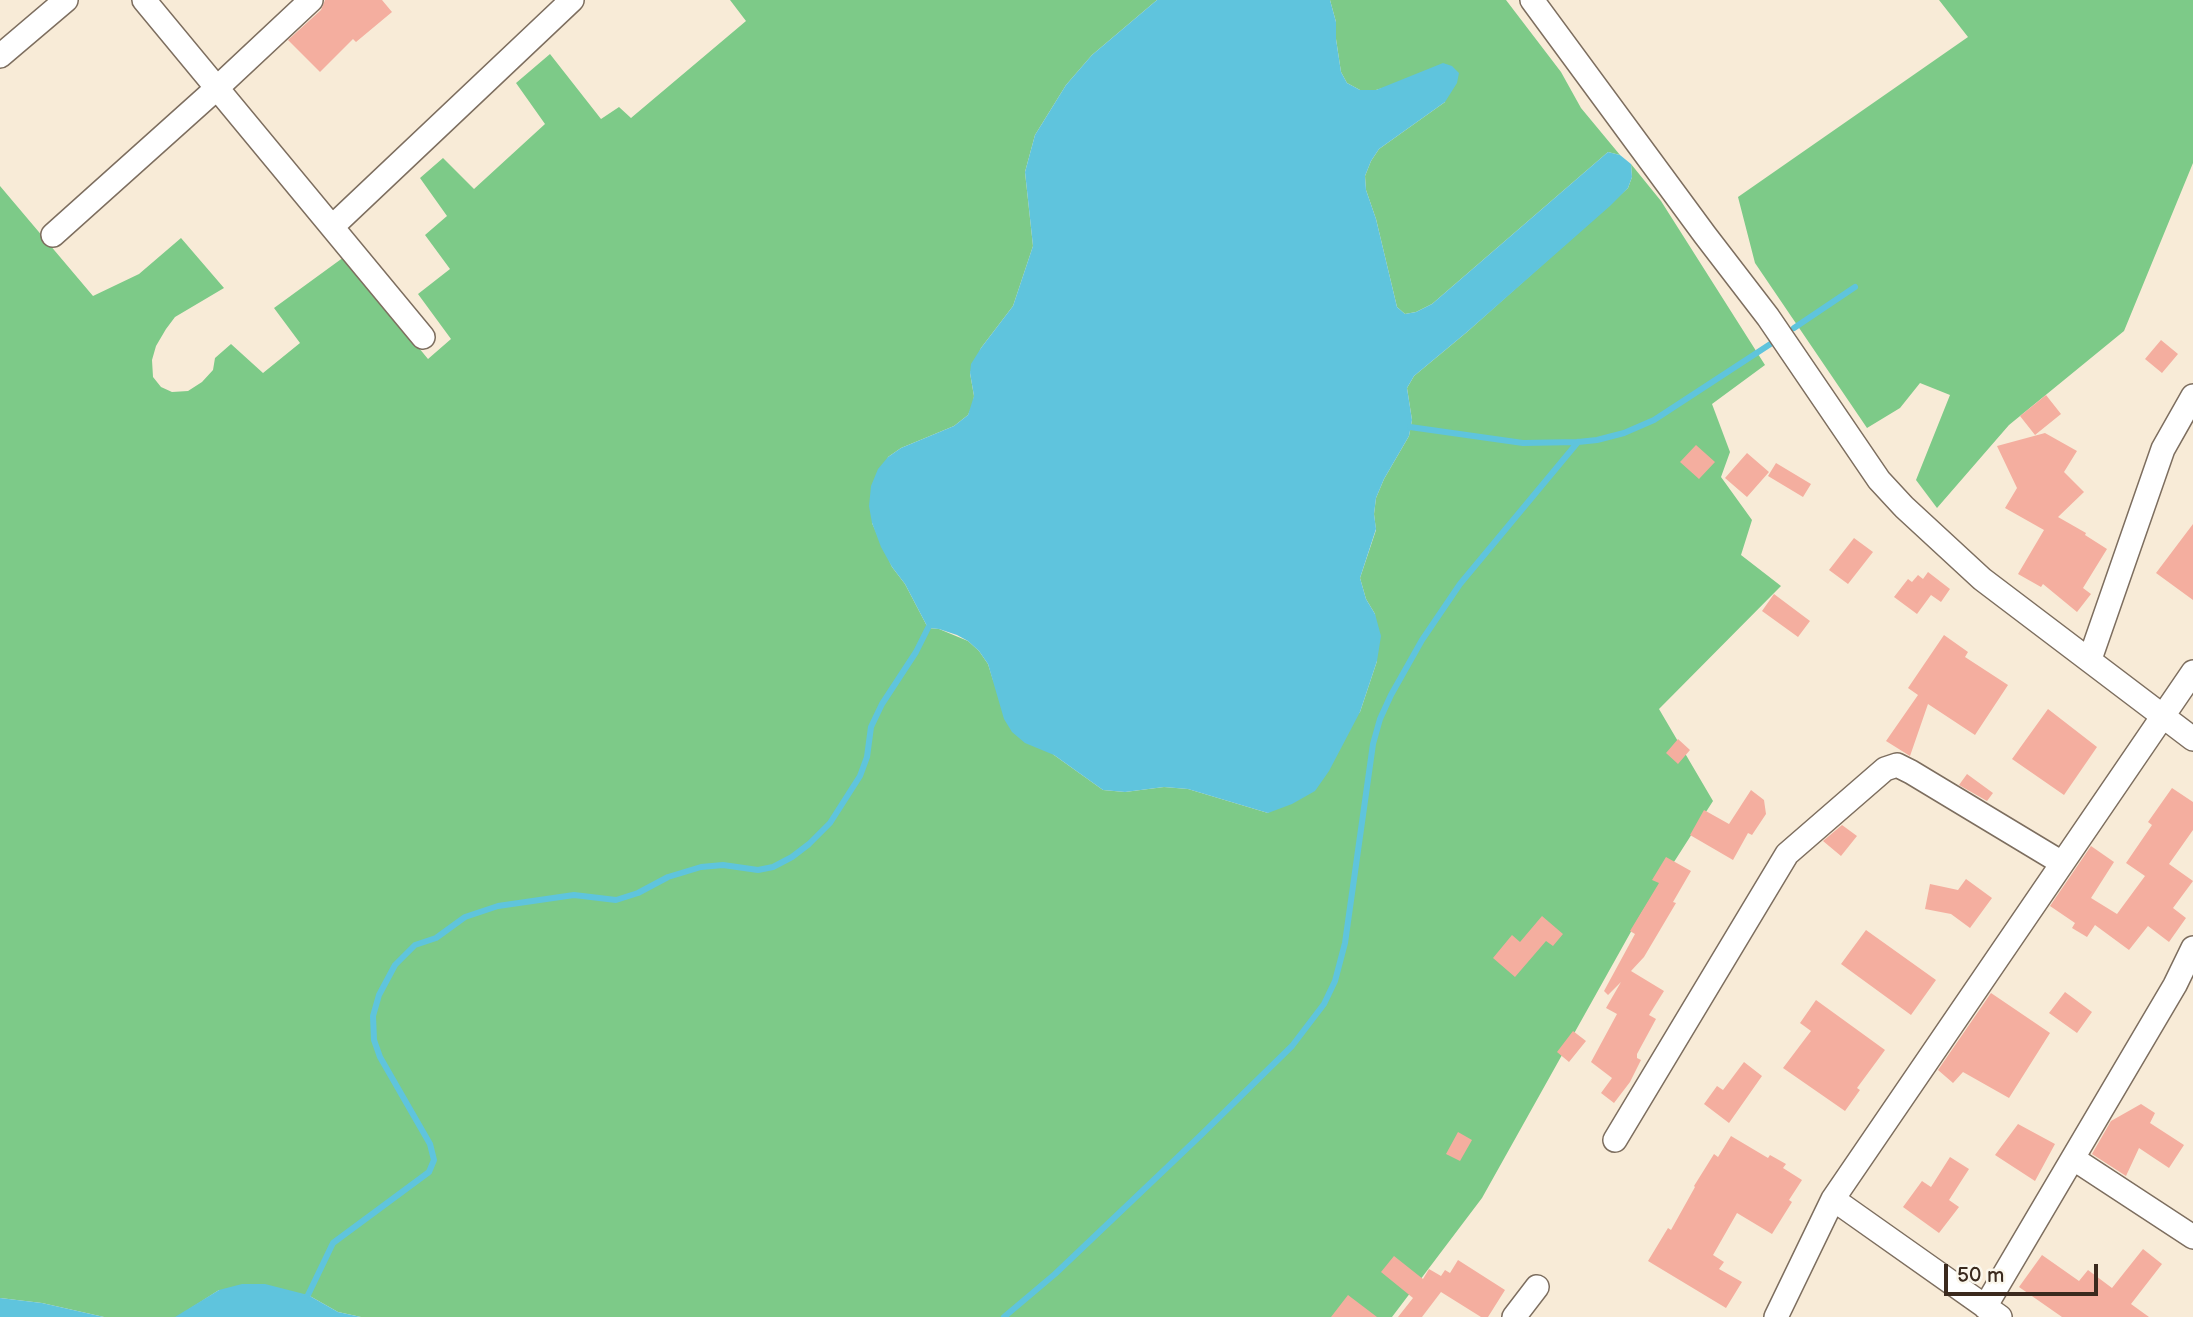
<!DOCTYPE html>
<html>
<head>
<meta charset="utf-8">
<style>
	body { margin:0 }
	#map { position:relative; width:2193px; height:1317px; overflow:hidden; background:#f8ebd7; font-family:"Balsamiq Sans",sans-serif }
	canvas { display:block }
	.scale { position:absolute; left:1944px; top:1264px; width:154px; height:32px; box-sizing:border-box; border:4px solid #3b2a1e; border-top:0; padding-left:9px; font-size:21px; line-height:24px; white-space:nowrap; color:#3b2a1e; -webkit-text-stroke:5px #fbf7ec; paint-order:stroke }
</style>
</head>
<body>
<div id="map">
<canvas width="2193" height="1317"></canvas>
<div class="scale">50 m</div>
</div>
<script>
const c = document.querySelector('canvas').getContext('2d');
c.lineJoin = 'round';
function paint(path, color) { c.fillStyle = color; c.fill(path, 'evenodd'); }
const poly = rows => new Path2D(rows.map(r => 'M' + r).join(''));
function stroke(path, color, width, dash) { c.strokeStyle = color; c.lineWidth = width; c.lineCap = dash ? 'butt' : 'round'; c.setLineDash(dash || []); c.stroke(path); }
const green = poly([
	[730,0,1157,0,1092,55,1066,85,1035,135,1025,172,1033,246,1013,306,981,348,970,373,974,396,973,404,968,415,954,426,901,448,888,457,872,523,892,567,905,584,928,628,939,629,968,641,979,651,988,664,993,680,1054,755,1103,790,1125,792,1164,787,1188,789,1268,813,1360,712,1377,661,1375,614,1366,599,1360,578,1376,530,1374,514,1376,498,1384,479,1409,436,1412,420,1407,388,1414,376,1467,332,1628,188,1632,177,1631,164,1661,201,1765,365,1712,404,1730,452,1721,477,1752,520,1741,555,1781,586,1659,709,1713,801,1642,912,1482,1198,1392,1317,361,1317,338,1312,308,1295,219,1290,177,1317,104,1317,42,1303,0,1298,0,186,93,296,139,274,181,238,224,288,175,317,166,329,156,346,152,360,153,377,161,387,172,392,188,391,202,382,213,370,215,358,231,344,263,373,300,343,274,308,344,257,428,359,451,339,418,294,450,269,425,235,447,216,420,178,443,158,474,189,545,124,516,83,550,54,601,119,619,107,631,118,746,21],
	[1330,0,1506,0,1561,72,1581,108,1620,155,1608,152,1432,304,1416,312,1405,314,1397,307,1376,219,1366,190,1365,176,1371,161,1379,149,1445,102,1389,86,1376,90,1360,90,1347,83,1341,72,1336,39,1336,22],
	[1939,0,2193,0,2193,163,2124,331,2009,425,1937,508,1916,480,1950,395,1920,383,1900,408,1867,428,1755,263,1738,197,1968,37]
]);
const water = poly([
	[1157,0,1330,0,1336,22,1336,39,1341,72,1347,83,1360,90,1376,90,1443,63,1452,66,1459,73,1457,83,1445,102,1379,149,1371,161,1365,176,1366,190,1376,219,1397,307,1405,314,1416,312,1432,304,1608,152,1620,155,1631,164,1632,177,1628,188,1610,206,1467,332,1414,376,1407,388,1412,420,1409,436,1384,479,1376,498,1374,514,1376,529,1360,578,1366,599,1375,614,1381,636,1377,661,1360,712,1329,771,1315,791,1292,804,1268,813,1188,789,1164,787,1125,792,1103,790,1054,755,1025,743,1012,732,1004,719,988,664,979,651,968,641,957,635,939,629,928,628,905,584,892,567,881,547,872,523,869,506,871,486,878,469,888,457,901,448,954,426,968,415,974,396,970,373,971,364,981,348,1013,306,1033,246,1025,172,1035,135,1066,85,1092,55],
	[242,1284,265,1284,308,1295,338,1312,361,1317,175,1317,219,1290],
	[0,1298,42,1303,104,1317,0,1317]
]);
const stream = poly([
	[1794,328,1855,287],
	[1410,427,1523,443,1578,442,1597,440,1624,433,1654,420,1775,341],
	[308,1295,333,1243,429,1172,434,1160,430,1144,380,1057,374,1040,373,1016,379,995,395,965,415,945,436,938,465,917,498,906,574,895,616,900,638,893,668,877,701,867,723,865,758,870,773,867,792,857,809,844,830,823,860,776,867,757,871,727,882,704,916,652,928,628],
	[1004,1317,1055,1274,1200,1136,1292,1046,1324,1004,1335,981,1345,943,1373,744,1380,719,1391,695,1422,640,1460,584,1578,442]
]);
const building = poly([
	[325,0,382,0,392,12,356,42,353,39,320,72,288,40,321,10],
	[2161,340,2178,354,2162,373,2145,359],
	[2046,395,2061,414,2035,435,2020,416],
	[2045,433,2077,451,2064,472,2084,492,2058,517,2086,533,2085,535,2107,549,2083,588,2091,594,2077,612,2043,584,2041,587,2018,574,2044,530,2005,508,2017,488,1997,446],
	[1696,445,1715,462,1699,479,1680,462],
	[1747,453,1769,472,1747,497,1725,478],
	[1776,463,1811,484,1803,497,1768,476],
	[2193,524,2193,600,2156,573],
	[1854,538,1873,552,1848,584,1829,570],
	[1928,572,1950,589,1941,602,1931,595,1917,614,1894,597,1908,579,1912,582,1918,575,1923,579],
	[1774,594,1810,621,1798,637,1762,611],
	[1944,635,1968,652,1965,657,2008,685,1975,735,1928,704,1910,756,1886,741,1918,695,1908,688],
	[2048,709,2097,747,2064,795,2012,759],
	[1678,739,1690,750,1678,764,1666,753],
	[1967,774,1993,793,1987,801,1959,785],
	[2172,788,2193,802,2193,830,2169,864,2193,881,2173,908,2186,918,2169,942,2148,926,2129,950,2095,925,2087,937,2072,928,2075,923,2050,906,2091,846,2114,862,2091,898,2117,914,2145,876,2126,863,2152,825,2148,822],
	[1751,790,1764,800,1766,814,1752,835,1748,833,1733,860,1690,835,1704,810,1729,824],
	[1842,825,1857,836,1841,856,1823,841],
	[1666,857,1691,871,1673,902,1676,903,1644,957,1631,971,1664,991,1649,1015,1656,1019,1637,1054,1637,1058,1641,1060,1630,1082,1614,1103,1601,1093,1612,1078,1591,1062,1617,1014,1606,1008,1621,982,1608,995,1604,991,1635,934,1630,931,1659,883,1652,880],
	[1966,879,1992,898,1970,928,1951,914,1925,909,1930,884,1958,890],
	[1542,916,1563,934,1553,946,1546,941,1515,977,1493,958,1512,935,1520,942],
	[1866,930,1936,980,1911,1015,1841,964],
	[2065,992,2092,1012,2077,1033,2049,1013],
	[1991,993,2050,1033,2009,1098,1963,1072,1953,1083,1938,1070],
	[1816,1000,1885,1050,1857,1088,1860,1090,1845,1111,1783,1068,1811,1031,1800,1023],
	[1573,1031,1586,1041,1569,1062,1557,1052],
	[1744,1062,1762,1076,1729,1123,1704,1104,1717,1086,1723,1090],
	[2141,1104,2155,1113,2150,1123,2184,1145,2169,1168,2139,1148,2126,1176,2092,1154,2111,1121],
	[2018,1124,2055,1144,2035,1181,1995,1155],
	[1458,1132,1472,1140,1460,1161,1446,1154],
	[1731,1136,1768,1158,1770,1155,1786,1164,1783,1168,1802,1180,1789,1200,1792,1202,1772,1234,1737,1213,1713,1255,1724,1262,1719,1269,1742,1282,1726,1308,1648,1261,1668,1228,1671,1230,1695,1187,1694,1186,1714,1154,1718,1157],
	[1950,1157,1969,1169,1949,1200,1959,1207,1939,1233,1903,1207,1922,1181,1931,1187],
	[2143,1249,2162,1264,2131,1304,2149,1317,2062,1317,2019,1287,2042,1255,2079,1281,2088,1270,2112,1288],
	[1394,1256,1423,1279,1429,1269,1441,1276,1445,1270,1450,1273,1458,1260,1505,1290,1488,1317,1481,1317,1441,1292,1422,1317,1398,1317,1413,1298,1381,1272],
	[1348,1295,1377,1317,1331,1317]
]);
const minor = poly([
	[144,0,423,337],
	[1532,0,1705,235,1768,317,1879,480,1904,507,1982,579,2193,739],
	[0,56,66,0],
	[332,227,572,0],
	[53,235,217,88,311,0],
	[2090,659,2163,449,2193,396],
	[1615,1140,1787,854,1885,769,1897,765,1911,772,2062,863],
	[2074,1159,2193,1237],
	[1833,1199,2000,1317],
	[1985,1307,2175,985,2193,948],
	[1514,1317,1537,1287],
	[1776,1317,1833,1199,2193,672]
]);
paint(green, '#7dca88');
paint(water, '#5fc4dd');
stroke(stream, '#5fc4dd', 6);
paint(building, '#f4ae9f');
stroke(minor, '#7d6e5f', 26);
stroke(minor, '#fff', 23);
</script>
</body>
</html>
